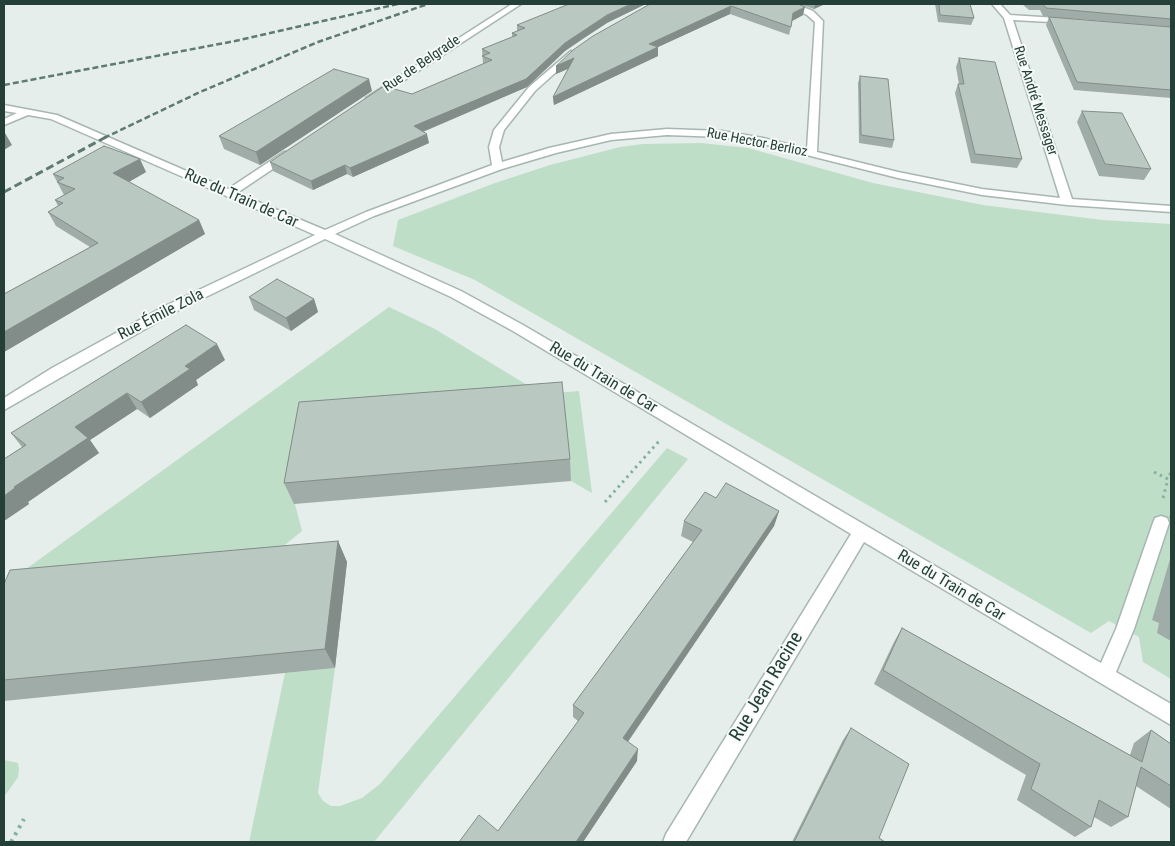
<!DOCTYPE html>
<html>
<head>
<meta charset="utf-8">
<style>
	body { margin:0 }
	#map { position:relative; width:1175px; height:846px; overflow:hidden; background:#e5eeea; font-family:"Roboto Condensed",sans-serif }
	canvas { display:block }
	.frame { position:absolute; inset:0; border:5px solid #243f37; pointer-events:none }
</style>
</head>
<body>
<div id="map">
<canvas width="1175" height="846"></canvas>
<div class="frame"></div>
</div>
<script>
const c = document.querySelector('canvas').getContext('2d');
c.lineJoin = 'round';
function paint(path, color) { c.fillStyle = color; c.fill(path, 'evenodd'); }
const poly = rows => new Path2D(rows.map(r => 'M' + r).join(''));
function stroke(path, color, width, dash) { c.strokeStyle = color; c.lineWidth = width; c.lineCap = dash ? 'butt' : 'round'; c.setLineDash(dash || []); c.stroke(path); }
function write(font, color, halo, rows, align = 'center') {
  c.font = font + ' "Roboto Condensed",sans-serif'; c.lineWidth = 4; c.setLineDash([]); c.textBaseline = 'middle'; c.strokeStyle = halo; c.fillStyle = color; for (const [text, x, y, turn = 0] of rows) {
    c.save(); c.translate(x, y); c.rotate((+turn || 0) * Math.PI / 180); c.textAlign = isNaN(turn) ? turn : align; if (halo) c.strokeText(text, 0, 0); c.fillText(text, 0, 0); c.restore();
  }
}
const green = poly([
	[701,143,748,148,873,183,983,205,1102,220,1171,224,1171,679,1143,662,1139,637,1109,621,1091,633,475,280,393,246,398,220,495,183,550,165,620,147,643,144],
	[389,307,435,329,542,394,579,391,592,493,571,481,562,405,295,504,302,531,280,549,8,582],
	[667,448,688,459,374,842,249,842,285,673,335,668,318,793,323,801,331,806,340,806,362,798,380,784],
	[4,760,18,763,19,770,18,777,4,797]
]);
const pathFar1 = poly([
	[1154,472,1168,479,1171,472],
	[1163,498,1168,479],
	[605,502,660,440]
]);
const path = poly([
	[11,842,24,819]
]);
const minor = poly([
	[512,4,521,4,374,100,371,101,366,98,512,4],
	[785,4,795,4,813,11,823,21,817,152,898,172,982,189,1060,198,1004,18,992,4,1000,4,1010,15,1072,19,1072,23,1069,23,1013,20,1072,199,1171,206,1171,212,1067,205,982,195,898,178,763,144,722,137,667,135,611,140,556,153,502,169,374,216,335,234,461,291,523,325,1101,663,1116,629,1153,523,1155,518,1161,516,1167,518,1169,523,1134,629,1116,672,1171,704,1171,725,864,542,686,842,663,842,666,834,851,534,513,331,451,297,325,239,175,312,4,410,4,398,52,368,165,306,315,235,51,119,28,115,4,125,4,119,17,113,4,111,4,105,57,115,228,189,284,152,292,152,293,154,292,156,237,193,325,230,366,212,492,165,489,147,494,130,529,87,571,51,575,54,574,56,535,91,504,130,499,147,502,162,549,148,611,134,667,129,722,131,763,138,807,149,815,22,807,15,785,4]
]);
const railFar1 = poly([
	[4,85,235,41,398,4],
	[104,138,200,92,318,42,428,4]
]);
const rail = poly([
	[4,192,106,137]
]);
const wall = poly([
	[650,4,798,4,803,15,792,21,789,35,730,14,658,47,658,56,554,105,553,97,568,69,556,74,556,66],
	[799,4,825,4,814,9],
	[935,4,970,4,974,18,971,25,938,22],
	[1022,4,1171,4,1171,27,1043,16,1040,10,1029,10],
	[1049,17,1171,27,1171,98,1074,90,1046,25],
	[607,23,565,51,527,87,423,132,429,143,353,177,347,174,313,190,273,171,270,162,412,94,483,64,482,49,512,37,512,33,517,31,517,25],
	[959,58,1022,159,1017,168,971,163,955,93,958,84,959,84,956,67],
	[860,76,894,140,892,148,859,143,858,83],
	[372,91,260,165,224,149,219,136],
	[1082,111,1151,169,1144,180,1099,176,1077,122],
	[146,172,129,182,199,220,205,234,4,352,4,294,90,247,56,226,48,212,58,206,55,200,64,195,53,174],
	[249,297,314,299,318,312,291,331,254,310],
	[225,360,196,380,198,385,150,418,137,409,90,440,99,453,28,502,29,504,4,521,4,459,22,447,11,433],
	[570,459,571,481,294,504,284,483],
	[716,498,779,511,774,526,628,742,637,761,583,842,459,842,498,831,578,721,573,717,573,705,693,542,681,536,684,521],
	[1171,511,1171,519,1169,518],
	[338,541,347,562,335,668,4,701,4,584],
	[1171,556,1171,641,1157,633,1159,623,1152,620],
	[902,628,1130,755,1134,743,1151,730,1171,744,1171,809,1136,786,1128,817,1111,827,1094,817,1091,827,1075,837,1017,800,1026,775,874,684,894,642],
	[851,728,879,838,885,842,792,842,843,740]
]);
const shadedWall = poly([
	[631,4,646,4,607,23,585,37,565,51,527,87,415,135,414,126,565,43,607,15],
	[815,4,825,4,814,9],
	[731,6,730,14,658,47,658,56,554,105,553,97,649,44],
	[805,7,803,15,792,21,789,35,793,13],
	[574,58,574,66,556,74,556,66],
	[369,79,372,91,260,165,256,152],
	[5,133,12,145,4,150,4,134],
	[427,134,429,143,353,177,350,168],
	[140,159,146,172,120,187,113,173],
	[345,165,347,174,313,190,311,181],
	[199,220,205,234,4,352,4,332],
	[314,299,318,312,291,331,286,318],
	[217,344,225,360,196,380,198,385,150,418,141,402,185,366],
	[127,393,137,409,90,440,99,453,28,502,29,504,4,521,4,496,14,487,75,427],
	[779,511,774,526,622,750,623,738],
	[338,541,347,562,335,668,325,649],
	[638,749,637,761,583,842,576,842]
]);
const building = poly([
	[569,4,631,4,607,15,565,43,526,79,414,126,427,134,350,168,345,165,311,181,270,162,384,86,412,94,492,60,482,56,490,53,482,49,517,35,512,33,525,28,517,25,569,4],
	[650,4,798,4,805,7,793,13,791,27,731,6,649,44,658,47,553,97,574,58,556,66,573,50,593,36,650,4],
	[939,4,970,4,974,18,940,15,939,4],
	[1043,4,1171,4,1171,19,1046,8,1043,4],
	[1049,17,1171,27,1171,90,1077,82,1049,17],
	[959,58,995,62,1022,159,975,154,958,84,964,84,959,58],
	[334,69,369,79,256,152,219,136,334,69],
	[860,76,888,79,894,140,861,135,860,76],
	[1082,111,1122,113,1151,169,1105,164,1082,111],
	[104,146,140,159,113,173,199,220,4,332,4,294,98,243,48,212,63,203,55,200,75,189,57,182,64,178,53,174,104,146],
	[277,279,314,299,286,318,249,297,277,279],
	[186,325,217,344,185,366,190,369,141,402,127,393,75,427,88,438,14,487,15,488,4,496,4,459,26,445,11,433,186,325],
	[562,382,570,459,284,483,299,402,562,382],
	[726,483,779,511,623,738,638,749,576,842,459,842,479,815,498,831,584,713,573,705,702,530,684,521,705,492,716,498,726,483],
	[338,541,325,649,4,680,4,584,10,570,338,541],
	[902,628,1142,762,1151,730,1171,744,1171,786,1141,767,1128,817,1099,800,1091,827,1031,789,1040,764,883,670,902,628],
	[851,728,909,764,879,838,885,842,794,842,851,728]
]);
const farStreetnames = [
	["Rue de Belgrade",422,64,-34],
	["Rue André Messager",1035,101,72],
	["Rue Hector Berlioz",757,143,11]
];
const streetNames = [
	["Rue du Train de Car",241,199,24],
	["Rue Émile Zola",161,315,-27],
	["Rue du Train de Car",603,378,31],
	["Rue du Train de Car",951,586,31]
];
const nearStreetnames = [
	["Rue Jean Racine",767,687,-59]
];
paint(green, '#bfdec7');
stroke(minor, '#a7b6b1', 3);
stroke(pathFar1, '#86b0a2', 3, [2.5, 4]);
stroke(path, '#86b0a2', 4, [3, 5]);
paint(minor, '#fff');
stroke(railFar1, '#5f7a72', 2.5, [6, 3]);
stroke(rail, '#5f7a72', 3, [8, 4]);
paint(wall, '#a0aca7');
paint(shadedWall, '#828c88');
paint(building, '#bac8c2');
stroke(building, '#828c88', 1);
write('14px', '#243f37', '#f6faf8', farStreetnames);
write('16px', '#243f37', '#f6faf8', streetNames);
write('19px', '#243f37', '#f6faf8', nearStreetnames);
</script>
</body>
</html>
